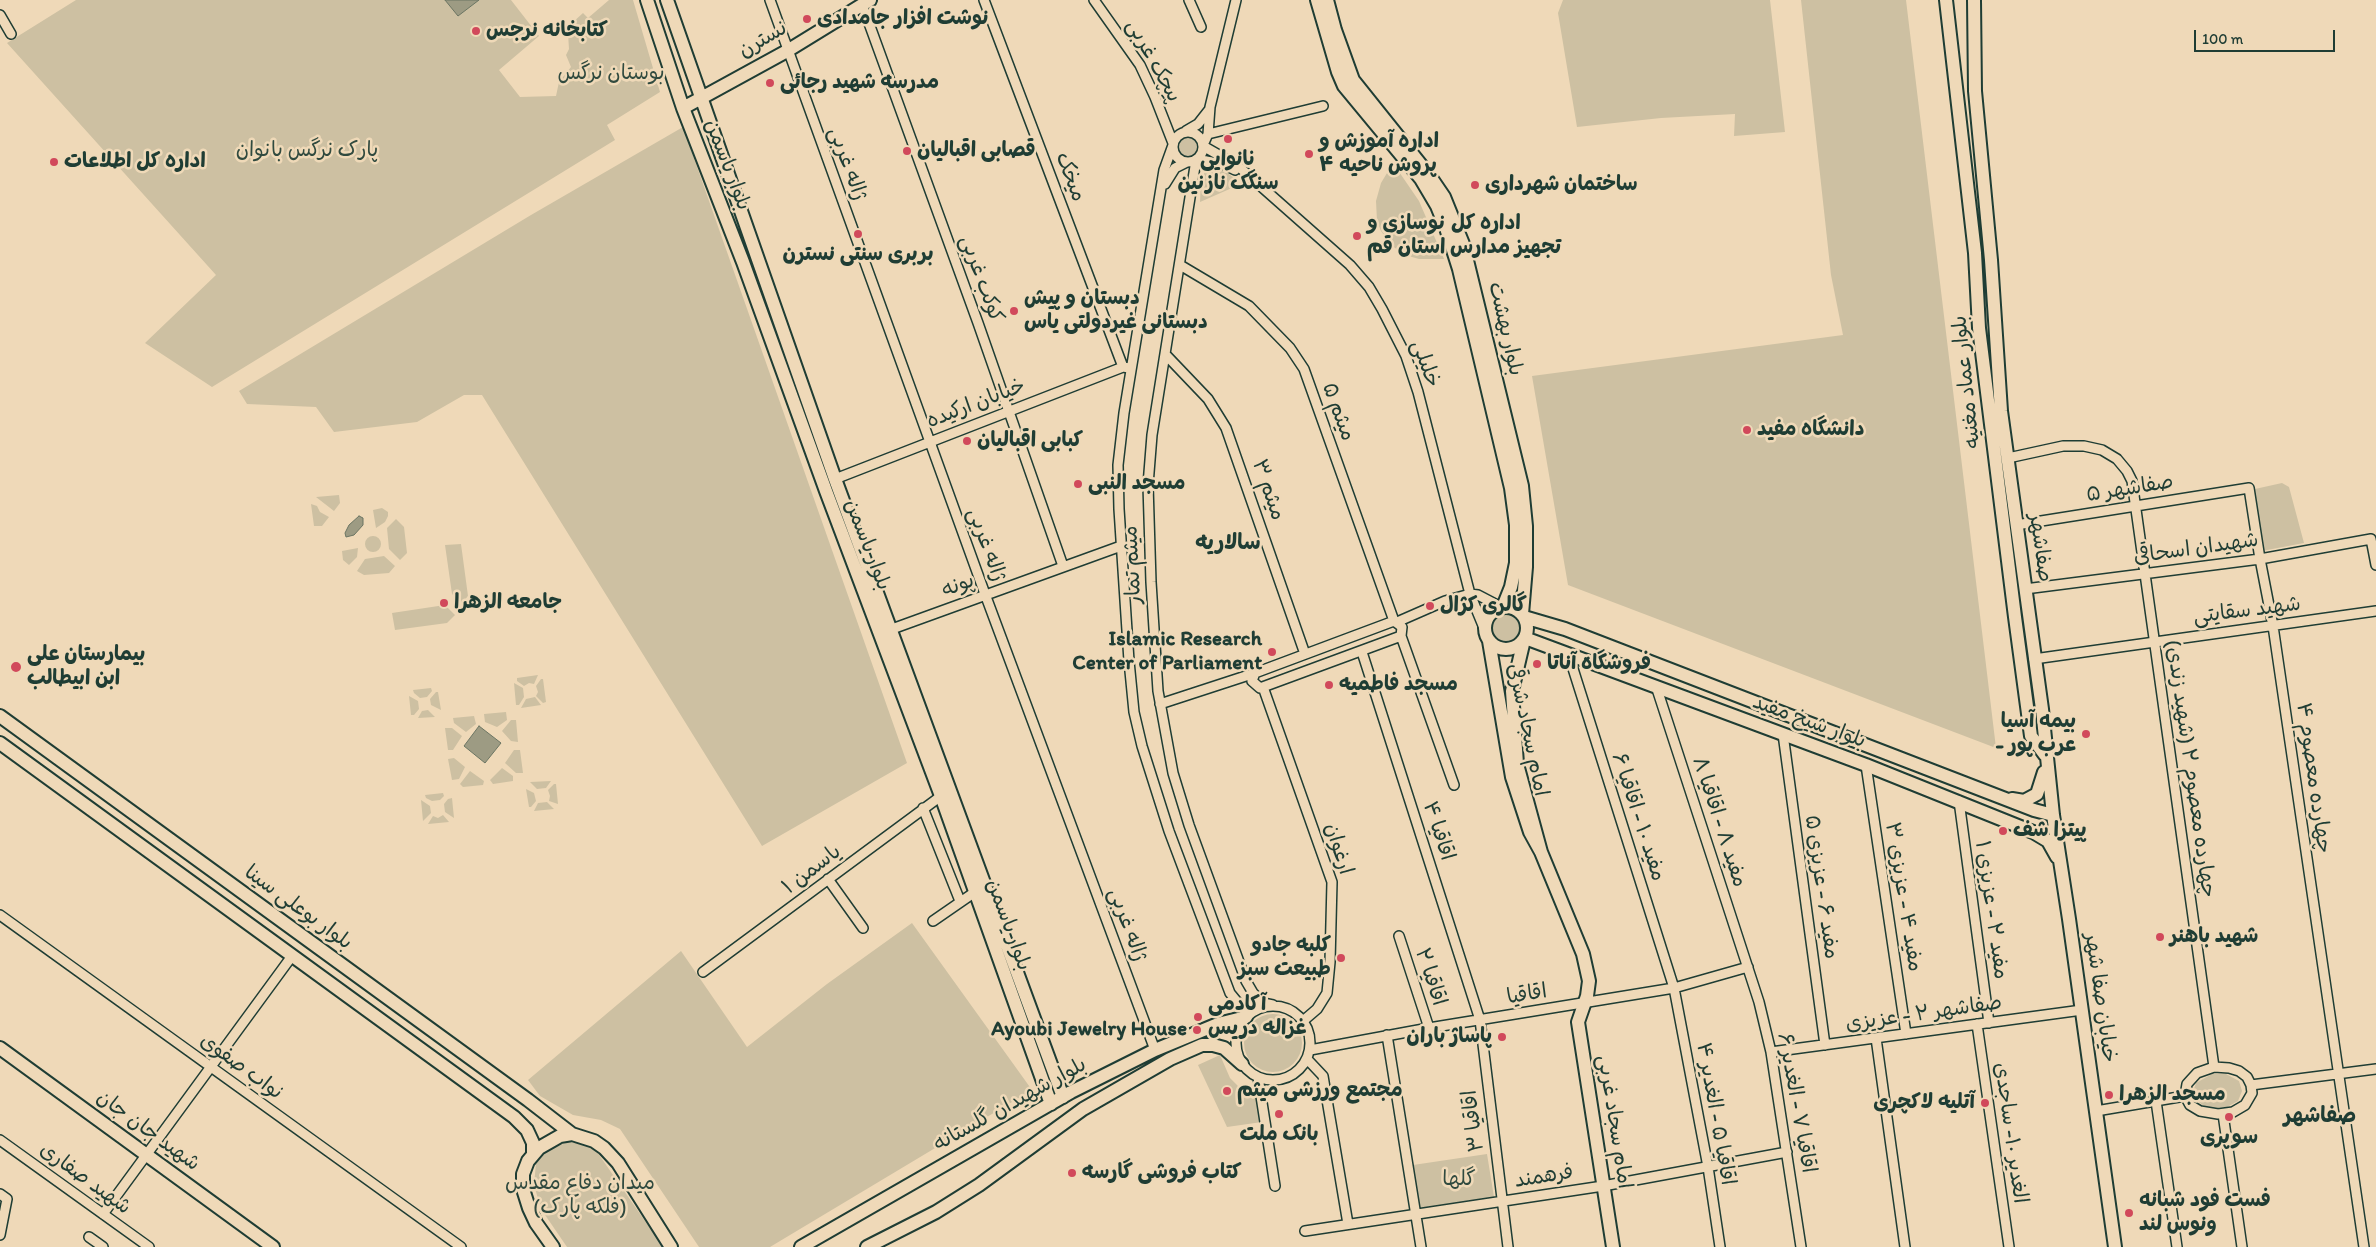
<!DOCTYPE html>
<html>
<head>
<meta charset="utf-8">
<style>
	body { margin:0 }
	#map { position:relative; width:2376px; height:1247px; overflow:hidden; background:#efd9b8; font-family:Itim,sans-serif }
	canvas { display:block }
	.scale { position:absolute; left:2194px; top:30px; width:141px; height:22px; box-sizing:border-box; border:2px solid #1f3d34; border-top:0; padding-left:6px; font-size:15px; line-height:18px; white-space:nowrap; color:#1f3d34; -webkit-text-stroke:4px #efd9b8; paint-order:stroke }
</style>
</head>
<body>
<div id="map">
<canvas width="2376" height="1247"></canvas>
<div class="scale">100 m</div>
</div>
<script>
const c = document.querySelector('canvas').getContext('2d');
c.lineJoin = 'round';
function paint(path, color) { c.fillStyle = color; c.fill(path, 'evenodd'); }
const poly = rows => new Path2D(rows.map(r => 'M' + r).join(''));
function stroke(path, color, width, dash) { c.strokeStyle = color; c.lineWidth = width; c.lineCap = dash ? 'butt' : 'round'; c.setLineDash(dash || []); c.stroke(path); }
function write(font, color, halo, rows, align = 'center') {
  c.font = font + ' Itim,"Playpen Sans Arabic",sans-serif'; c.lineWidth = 5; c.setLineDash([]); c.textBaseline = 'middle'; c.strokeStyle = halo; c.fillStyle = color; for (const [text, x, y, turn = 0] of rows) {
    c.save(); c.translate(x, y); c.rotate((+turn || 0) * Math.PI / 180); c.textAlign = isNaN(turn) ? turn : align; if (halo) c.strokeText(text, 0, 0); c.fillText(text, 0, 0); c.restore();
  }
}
const green = poly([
	[76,0,511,0,539,36,499,70,520,97,556,96,559,82,571,67,566,55,569,49,568,33,571,24,583,13,588,18,609,0,633,0,660,92,607,125,615,140,212,387,145,343,216,275,7,43],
	[1563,0,1770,0,1785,132,1734,136,1735,114,1661,118,1577,127,1558,13],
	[1801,0,1906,0,1996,748,1568,585,1532,376,1843,335,1831,275],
	[683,127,907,763,762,846,482,395,464,395,417,422,334,432,316,407,247,404,239,391,531,215],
	'1177 146a11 11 0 1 1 22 0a11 11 0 1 1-22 0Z',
	[1393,163,1419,201,1444,259,1419,259,1405,255,1391,245,1381,231,1377,221,1376,201,1381,183],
	[1214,167,1224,170,1241,184,1200,202,1201,179,1205,172],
	[2282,483,2289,487,2304,543,2262,551,2255,489],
	[339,495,340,503,334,511,316,497],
	[311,504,317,506,320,512,329,517,322,526,314,526],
	[382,508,388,512,388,516,385,522,376,528,373,510],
	[396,519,404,527,407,553,400,560,389,549,387,528],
	'365 544a8 8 0 1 1 16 0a8 8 0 1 1-16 0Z',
	[461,544,468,596,462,603,452,594,445,545],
	[358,548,357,557,349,565,343,560,342,551],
	[384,556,395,566,389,573,364,575,357,571,365,559],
	[445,605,455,615,447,623,395,630,392,613],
	'1489 628a16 16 0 1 1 32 0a16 16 0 1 1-32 0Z',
	[538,675,534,684,529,683,524,686,517,681,517,678],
	[541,679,543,679,546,702,543,703,536,696,538,692,536,686],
	[514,683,523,688,524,697,519,705,516,705],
	[431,688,432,691,427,697,420,698,414,693,413,690],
	[436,692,438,692,441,710,431,705,430,699],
	[409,696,418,701,419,709,414,715,411,715],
	[535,697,541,705,521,708,526,699],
	[428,710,435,717,418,718,422,711],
	[506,712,507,720,497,727,485,722,484,714],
	[474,716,476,724,466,732,454,723,453,718],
	[511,720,516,720,518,742,511,741,502,731],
	[445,728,452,728,462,736,453,750,448,750],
	[514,750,520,750,523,773,516,773,505,763],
	[454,758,465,767,459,779,452,780,448,759],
	[502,768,513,776,513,781,493,784,490,780],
	[470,771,484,781,483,785,463,787,460,784],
	[551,781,546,788,537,789,530,782],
	[554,784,556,784,558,804,549,801,550,796,548,790],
	[526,789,534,793,536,801,531,807,529,807],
	[443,793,444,796,440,800,432,801,426,798,425,795],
	[452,798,454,818,445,812,444,804,448,799],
	[421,800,430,806,431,813,423,821],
	[547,802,554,809,534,811,538,803],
	[443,815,449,822,428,824,433,816,438,818],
	[912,923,1032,1090,770,1247,699,1247,620,1129,601,1120,573,1115,540,1096,528,1080,681,951,747,1047,827,984],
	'1244 1043a29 29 0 1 1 58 0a29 29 0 1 1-58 0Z',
	[1220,1055,1230,1078,1241,1089,1257,1096,1262,1122,1227,1127,1198,1065],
	[2212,1074,2226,1074,2239,1081,2242,1091,2238,1101,2227,1107,2214,1108,2204,1106,2195,1099,2193,1092,2196,1083],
	[568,1142,582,1143,595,1149,663,1247,567,1247,541,1209,534,1185,536,1163,548,1150],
	[1487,1154,1494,1197,1420,1208,1413,1165]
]);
const water = poly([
	[445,0,479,0,458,16,445,0],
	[359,516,363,518,363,525,354,535,346,537,345,533,349,525,359,516],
	[479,726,501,743,485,763,464,746,479,726]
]);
const street = poly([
	[770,0,985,594,1155,1050],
	[984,0,1123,367],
	[1094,0,1140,65,1155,97,1173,143],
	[1189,0,1201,27],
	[862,4,978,323,1063,566],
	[0,15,11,34],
	[1186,131,1198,124,1209,110],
	'1173 147a15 15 0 1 1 30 0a15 15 0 1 1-30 0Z',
	[1208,134,1323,106],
	[1173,145,1164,170,1124,413,1118,465,1119,509,1129,661,1134,712,1142,746,1169,831,1230,993,1248,1015],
	[1203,145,1208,134,1210,107,1236,0],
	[1203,146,1238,166,1350,265,1369,287,1382,309,1406,356,1418,392,1470,594,1484,628],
	[1197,159,1225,165,1235,170],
	[1196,160,1152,435,1148,485,1151,582,1158,691,1173,773,1189,825,1246,981,1253,993,1263,1003,1273,1005],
	[1165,184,1175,168,1187,162],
	[1180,265,1249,306,1290,348,1304,369,1394,621],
	[1166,355,1208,399,1226,428,1305,654],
	[2008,458,2063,446,2084,446,2102,450,2117,459,2127,471,2132,481,2214,1067],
	[835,479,1123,367,1129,368],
	[2016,525,2249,488,2260,559,2273,626,2364,1247],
	[2025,589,2260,559,2371,539,2376,565],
	[1394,621,1402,627,1401,636,1260,688,1252,681,1255,673,1394,621],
	[1397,622,1445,601,1470,594,1478,595,1501,607],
	[892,629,1121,546],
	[1401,636,1454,785],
	[1362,652,1480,1020,1508,1247],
	[1569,656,1674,988,1708,1167,1720,1247],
	[2034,659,2376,611],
	[1656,686,1759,1002,1771,1052,1801,1247],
	[1263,687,1332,882,1330,962,1327,993,1317,1009,1303,1021],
	[1160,704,1255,673],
	[1783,734,1825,1045],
	[1866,765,1906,1034],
	[1959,801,1989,1023],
	[923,808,960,901],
	[828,879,863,928],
	[0,915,461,1247],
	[933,921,975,892],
	[1399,936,1429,1028],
	[703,972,941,796],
	'1236 1043a37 37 0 1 1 74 0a37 37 0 1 1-74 0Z',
	[1977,1024,2009,1247],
	[1387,1035,1421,1247],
	[1876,1038,1905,1247],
	[1310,1050,1429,1028,1674,988,1748,967],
	[1771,1052,2082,1010],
	[1307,1059,1323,1076,1348,1224],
	[2214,1067,2229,1068,2239,1071,2247,1077,2251,1085,2252,1093,2245,1105,2233,1112,2218,1114,2200,1111,2190,1105,2185,1096,2187,1084,2197,1073,2214,1067],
	[1258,1077,1275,1186],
	[2251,1085,2376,1069],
	[2156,1101,2177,1247],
	[2096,1111,2185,1096],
	[2223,1114,2242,1247],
	[0,1140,149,1247],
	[0,1194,7,1199,0,1235],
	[103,1214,292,956],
	[1305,1231,1603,1186,1787,1152],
	[89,1237,103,1247]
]);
const secondary = poly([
	[647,0,683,108,743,262,826,491,941,796,1051,1104],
	[667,0,835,479,1063,1097],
	[1317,0,1338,72,1344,86,1421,179,1437,206,1446,228,1459,269,1511,488,1516,525,1516,563,1511,587,1503,607],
	[1327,0,1335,30,1353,80,1429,175,1444,197,1463,244,1522,486,1526,526,1526,567,1522,614],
	[1946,0,1975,253,1979,328,2015,617,2031,736,2045,755],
	[1974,0,1975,91,1991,260,2001,411,2042,709,2053,815,2069,919,2115,1247],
	[683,108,787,51,870,0],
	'1485 628a21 21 0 1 1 42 0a21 21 0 1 1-42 0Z',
	[1524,617,1565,629,2034,810,2053,815],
	[1525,638,1866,765,2033,832,2048,841,2057,857],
	[1489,641,1512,777,1530,832,1541,852,1517,764,1512,691,1524,640],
	[0,716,528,1100,572,1134],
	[0,743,514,1117,527,1130,533,1143,533,1155],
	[2012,799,2024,801,2037,794,2044,772],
	[1541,852,1583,954,1589,981,1587,996,1578,1022,1613,1247],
	[0,1048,273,1247],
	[553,1247,536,1223,529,1208,523,1189,523,1174,528,1161,539,1148,560,1136,572,1134,594,1141,604,1148,618,1163,671,1247],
	[801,1247,1071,1092,1155,1050,1218,1024,1246,1017],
	[867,1247,936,1212,979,1185,1083,1109,1170,1059,1202,1045,1213,1045,1224,1048,1242,1064]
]);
const markers = [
	[807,19,5,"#d1495b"],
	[476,31,5,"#d1495b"],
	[770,83,5,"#d1495b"],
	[1228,139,5,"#d1495b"],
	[907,151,5,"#d1495b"],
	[1309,154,5,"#d1495b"],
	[54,162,5,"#d1495b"],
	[1475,185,5,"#d1495b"],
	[858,234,5,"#d1495b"],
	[1357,236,5,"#d1495b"],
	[1014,311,5,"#d1495b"],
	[1747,430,5,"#d1495b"],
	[967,441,5,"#d1495b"],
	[1078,484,5,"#d1495b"],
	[444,603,5,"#d1495b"],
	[1430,606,5,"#d1495b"],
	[1272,652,5,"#d1495b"],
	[1537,664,5,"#d1495b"],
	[16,667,6,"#d1495b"],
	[1329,685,5,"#d1495b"],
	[2086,734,5,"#d1495b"],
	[2003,831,5,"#d1495b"],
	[2160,937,5,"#d1495b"],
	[1341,958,5,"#d1495b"],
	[1198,1017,5,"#d1495b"],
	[1197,1030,5,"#d1495b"],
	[1502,1037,5,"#d1495b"],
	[1227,1091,5,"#d1495b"],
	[2109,1095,5,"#d1495b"],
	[1985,1103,5,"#d1495b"],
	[1279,1114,5,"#d1495b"],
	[2229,1117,5,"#d1495b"],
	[1072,1173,5,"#d1495b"],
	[2129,1213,5,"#d1495b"]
];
const poiNames = [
	["نوشت افزار جامدادی",817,19],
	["کتابخانه نرجس",486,31],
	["مدرسه شهید رجائی",780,83],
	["اداره آموزش و",1319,142],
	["پروش ناحیه ۴",1319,166],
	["قصابی اقبالیان",917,151],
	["نانوایی",1228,160,"center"],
	["سنگک نازنین",1228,184,"center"],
	["اداره کل اطلاعات",64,162],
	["ساختمان شهرداری",1485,185],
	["اداره کل نوسازی و",1367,224],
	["تجهیز مدارس استان قم",1367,248],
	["بربری سنتی نسترن",858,255,"center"],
	["دبستان و پیش",1024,299],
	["دبستانی غیردولتی یاس",1024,323],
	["دانشگاه مفید",1757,430],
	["کبابی اقبالیان",977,441],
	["مسجد النبی",1088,484],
	["جامعه الزهرا",454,603],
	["گالری کژال",1440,606],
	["Islamic Research",1262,640,"right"],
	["Center of Parliament",1262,664,"right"],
	["بیمارستان علی",27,655],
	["ابن ابیطالب",27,679],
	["فروشگاه آناتا",1547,664],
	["مسجد فاطمیه",1339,685],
	["بیمه آسیا",2076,722,"right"],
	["- عرب پور",2076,746,"right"],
	["پیتزا شف",2013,831],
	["شهید باهنر",2170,937],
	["کلبه جادو",1331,946,"right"],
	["طبیعت سبز",1331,970,"right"],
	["آکادمی",1208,1005],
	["غزاله دریس",1208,1029],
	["Ayoubi Jewelry House",1187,1030,"right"],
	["پاساژ باران",1492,1037,"right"],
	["مجتمع ورزشی میثم",1237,1091],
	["مسجد الزهرا",2119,1095],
	["آتلیه لاکچری",1975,1103,"right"],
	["بانک ملت",1279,1135,"center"],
	["سوپری",2229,1138,"center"],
	["کتاب فروشی گارسه",1082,1173],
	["فست فود شبانه",2139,1201],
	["ونوس لند",2139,1225]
];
const streetNames = [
	["نسترن",763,40,-30],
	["پیچک غربی",1153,61,61],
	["ژاله غربی",847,164,70],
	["بلوار یاسمن",727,165,69],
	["میخک",1070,177,69],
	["کوکب غربی",981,279,70],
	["بلوار بهشت",1505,329,77],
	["خلیلی",1425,364,70],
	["بلوار عماد مغنیه",1967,382,-96],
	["خیابان ارکیده",976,404,-21],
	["میثم ۵",1338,412,70],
	["صفاشهر ۵",2130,489,-9],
	["میثم ۳",1268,490,71],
	["بلوار یاسمن",867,545,69],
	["ژاله غربی",986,545,70],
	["صفاشهر",2040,548,82],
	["شهیدان اسحاقی",2196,549,-8],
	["میثم تمار",1133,565,-93],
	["پونه",958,586,-20],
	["شهید سقایتی",2247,611,-7],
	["بلوار شیخ مفید",1809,722,20],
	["امام سجاد شرقی",1527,730,78],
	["چهارده معصوم ۲ (شهید زندی)",2190,769,82],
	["چهارده معصوم ۴",2313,778,82],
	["مفید ۱۰ - اقاقیا ۶",1638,817,72],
	["مفید ۸ - اقاقیا ۸",1719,822,72],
	["اقاقیا ۴",1438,831,72],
	["ارغوان",1338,849,73],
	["یاسمن ۱",812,870,-37],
	["مفید ۶ - عزیزی ۵",1821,887,82],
	["مفید ۴ - عزیزی ۳",1903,897,81],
	["بلوار بوعلی سینا",298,908,36],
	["مفید ۲ - عزیزی ۱",1991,910,82],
	["بلوار یاسمن",1008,925,70],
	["ژاله غربی",1127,925,70],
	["اقاقیا ۲",1430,977,72],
	["اقاقیا",1527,995,-9],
	["خیابان صفا شهر",2100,998,82],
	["صفاشهر ۲ - عزیزی",1924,1014,-8],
	["نواب صفوی",241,1067,36],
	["اقاقیا ۷ - الغدیر ۶",1796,1103,80],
	["بلوار شهیدان گلستانه",1010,1105,-29],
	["اقاقیا ۵ - الغدیر ۴",1715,1114,80],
	["اقاقیا ۳",1474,1121,-97],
	["امام سجاد غربی",1614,1122,81],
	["شهید جان جان",148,1131,36],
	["الغدیر ۱۰- ساجدی",2010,1133,82],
	["فرهمند",1544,1177,-9],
	["شهید صفاری",85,1179,36]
];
const parkNames = [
	["بوستان نرگس",611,74],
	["پارک نرگس بانوان",307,151],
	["گلها",1459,1180],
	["میدان دفاع مقدس",580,1184],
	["(فلکه پارک)",580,1208]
];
const neighbourhoodNames = [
	["سالاریه",1228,543],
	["صفاشهر",2320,1116]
];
paint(green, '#cdc0a2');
paint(water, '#9d9b83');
stroke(water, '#6b7563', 1);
stroke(street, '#1f3d34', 12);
stroke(secondary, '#1f3d34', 16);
stroke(street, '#efd9b8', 9);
stroke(secondary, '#efd9b8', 12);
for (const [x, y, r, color] of markers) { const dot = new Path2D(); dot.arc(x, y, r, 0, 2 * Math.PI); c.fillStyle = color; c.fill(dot); stroke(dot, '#efd9b8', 2); }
write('bold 21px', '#1f3d34', '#efd9b8', poiNames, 'left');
write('21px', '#1f3d34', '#efd9b8', streetNames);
write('21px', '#304a3f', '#efd9b8', parkNames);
write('bold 22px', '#1f3d34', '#efd9b8', neighbourhoodNames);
</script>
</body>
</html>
